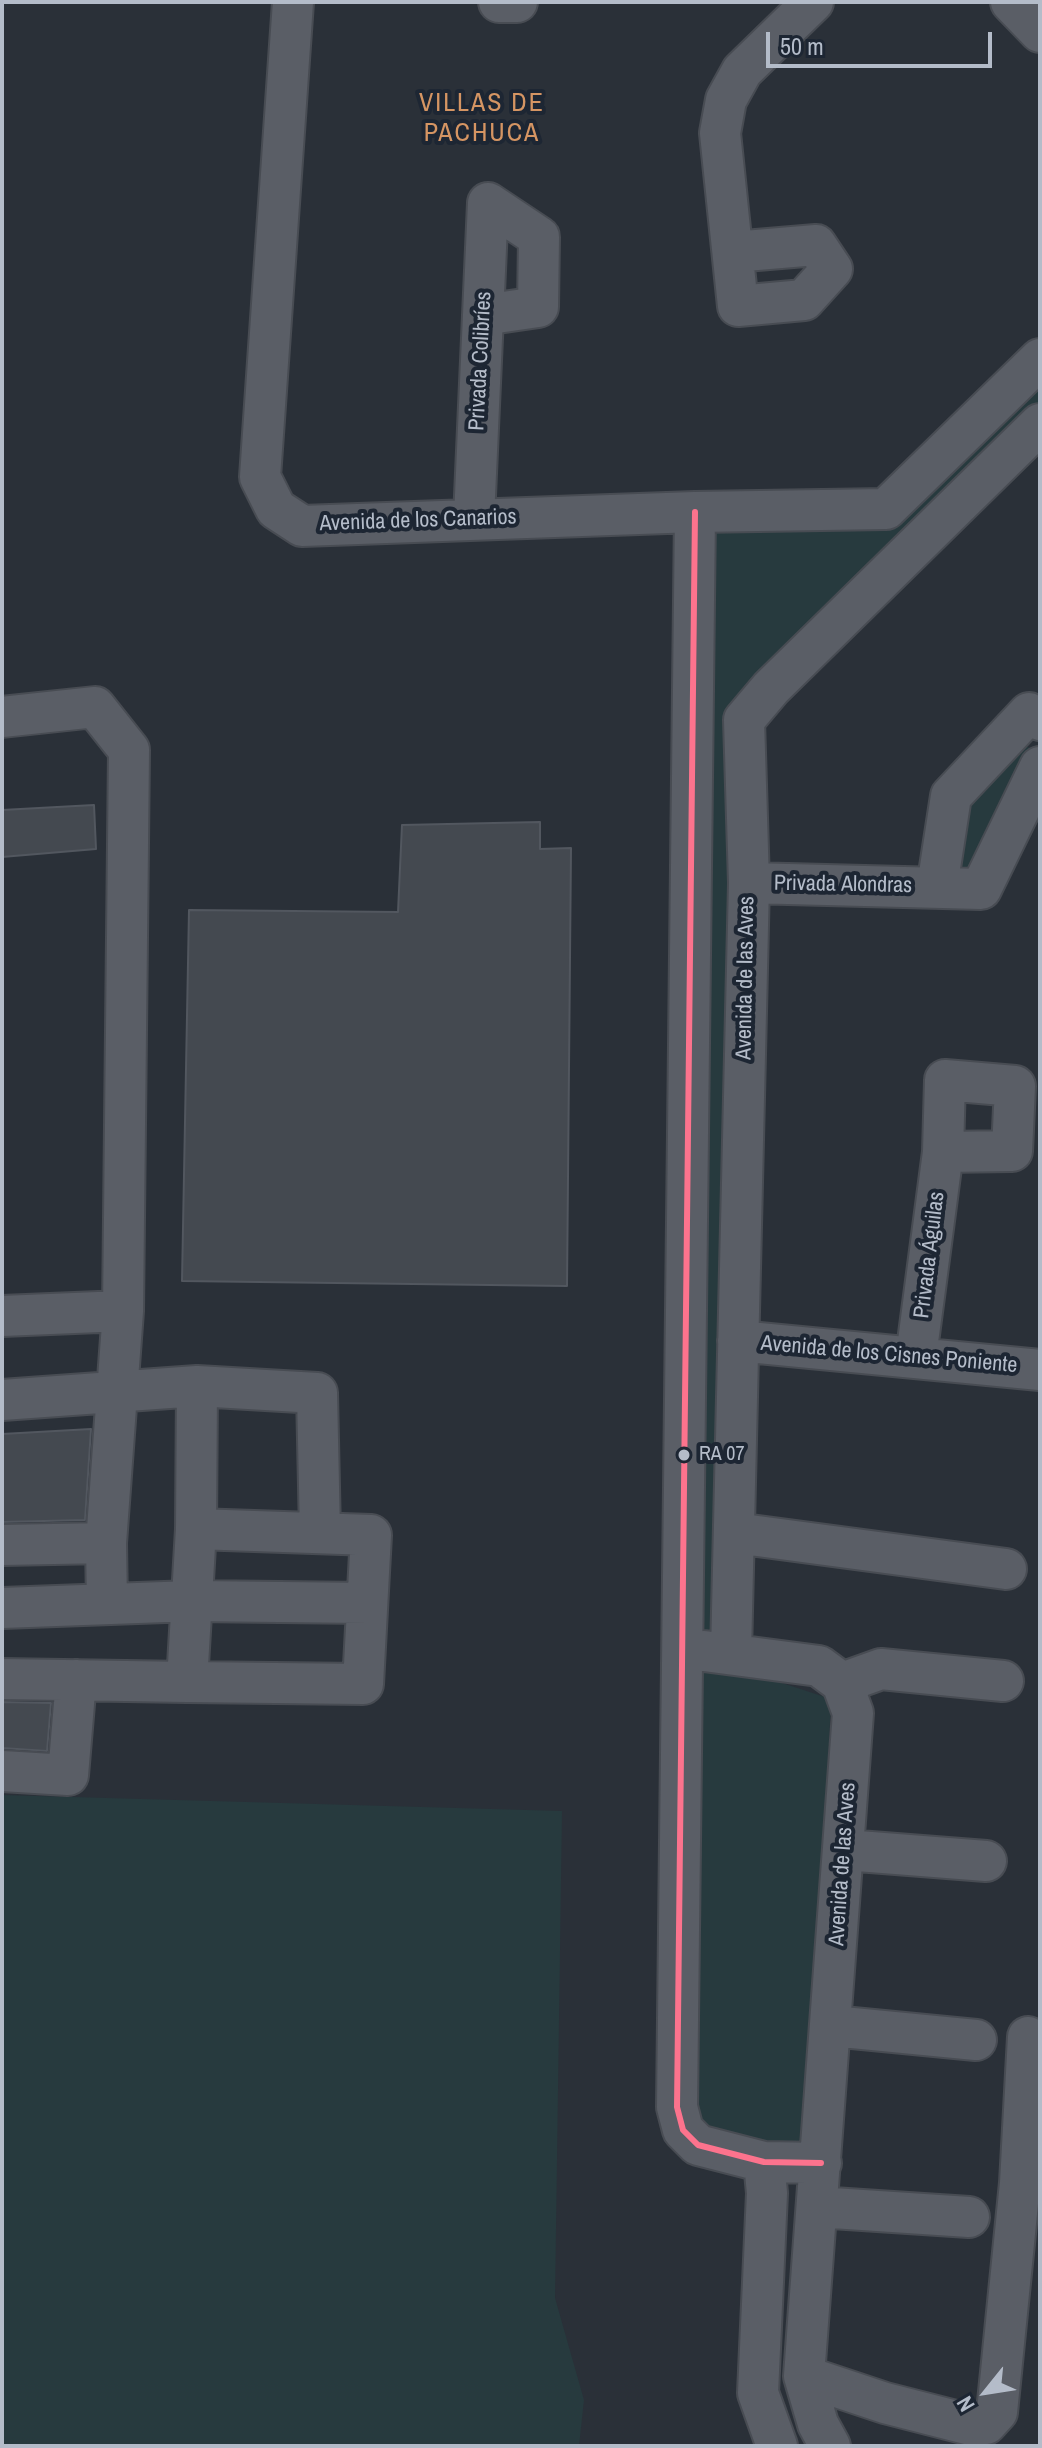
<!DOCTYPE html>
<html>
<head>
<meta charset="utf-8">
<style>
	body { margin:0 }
	#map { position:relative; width:1042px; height:2448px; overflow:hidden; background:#2a3038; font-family:"Archivo Narrow",sans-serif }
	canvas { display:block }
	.frame { position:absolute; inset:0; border:4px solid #b4bcc9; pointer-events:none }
	.north { position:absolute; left:946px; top:2352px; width:80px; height:80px; -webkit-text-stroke:6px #1d2633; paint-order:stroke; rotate:240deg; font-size:22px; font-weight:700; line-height:32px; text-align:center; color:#b4bcc9 }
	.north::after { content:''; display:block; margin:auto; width:28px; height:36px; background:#b4bcc9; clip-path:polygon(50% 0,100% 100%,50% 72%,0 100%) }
	.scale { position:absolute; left:766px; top:32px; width:226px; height:36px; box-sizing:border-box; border:4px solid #b4bcc9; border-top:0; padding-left:10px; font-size:24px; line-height:28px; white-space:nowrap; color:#b4bcc9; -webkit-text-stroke:6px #1d2633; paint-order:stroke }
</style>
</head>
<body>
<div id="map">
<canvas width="1042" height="2448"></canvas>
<div class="frame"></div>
<div class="north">N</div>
<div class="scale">50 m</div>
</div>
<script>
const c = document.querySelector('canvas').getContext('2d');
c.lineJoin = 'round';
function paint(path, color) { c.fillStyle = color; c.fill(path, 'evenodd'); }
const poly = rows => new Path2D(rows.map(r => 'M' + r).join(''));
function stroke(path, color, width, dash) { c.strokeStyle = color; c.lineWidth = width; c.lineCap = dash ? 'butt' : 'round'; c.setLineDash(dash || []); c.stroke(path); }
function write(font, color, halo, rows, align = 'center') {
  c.font = font + ' "Archivo Narrow",sans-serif'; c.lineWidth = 8; c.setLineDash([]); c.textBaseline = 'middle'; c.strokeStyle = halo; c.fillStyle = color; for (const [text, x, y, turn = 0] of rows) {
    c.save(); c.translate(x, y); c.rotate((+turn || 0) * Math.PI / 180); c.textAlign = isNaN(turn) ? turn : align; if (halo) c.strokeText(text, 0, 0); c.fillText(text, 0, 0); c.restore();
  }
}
const green = poly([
	[1040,368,1040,404,742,711,727,1665,831,1699,811,2150,758,2149,695,2124,705,524,885,517],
	[1013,737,1031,749,973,880,951,876,960,800],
	[2,1795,562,1811,555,2298,584,2400,579,2446,2,2446]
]);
const building = poly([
	[94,805,96,849,2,857,2,810,94,805],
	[540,822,540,849,571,848,567,1286,182,1281,189,910,398,912,402,825,540,822],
	[91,1429,85,1520,2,1522,2,1434,91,1429],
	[2,1702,51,1703,47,1751,2,1748,2,1702]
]);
const minor = poly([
	[293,2,260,477,276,509,302,526,695,512,886,509],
	[499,2,517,2],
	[1011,2,1040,32],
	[733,252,816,245,832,269,804,300,738,306,720,133,726,100,742,71,813,2],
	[483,315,538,307,539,237,488,203],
	[886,509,1040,359],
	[695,512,677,2107,683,2130,698,2145,764,2162,821,2163],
	[474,518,488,203],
	[2,717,95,707,129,750,123,1311,106,1543,107,1604],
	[749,883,981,889,1040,767],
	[937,887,951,796,1029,713,1040,720],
	[2,1316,123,1311],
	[738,1341,1040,1370],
	[916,1357,943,1152,945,1080,1015,1086,1012,1151,943,1152],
	[2,1400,197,1386,317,1393,320,1533],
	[196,1529,197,1386],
	[735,1533,1006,1569],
	[2,1545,106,1543],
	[2,1608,192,1601,367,1603],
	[704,1651,819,1666,842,1683,853,1713,804,2376,818,2424,830,2446],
	[731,1654,749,883,744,720,771,688,1040,424],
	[2,1679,187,1682,363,1684,371,1535,196,1529,187,1682],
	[842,1683,881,1669,1003,1681],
	[2,1771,68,1775,76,1680],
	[845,1850,986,1861],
	[832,2026,976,2040],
	[764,2162,767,2193,758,2393,777,2446],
	[817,2207,969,2217],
	[804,2376,885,2403,971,2425,986,2424,997,2412,1020,2183,1028,2037]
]);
const bus1 = poly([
	[695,512,677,2107,683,2130,698,2145,764,2162,821,2163]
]);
const markers = [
	[684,1455,7,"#b4bcc9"]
];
const busNames = [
	["RA 07",699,1455]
];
const streetNames = [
	["Privada Colibríes",481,361,-87],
	["Avenida de los Canarios",418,521,-2],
	["Privada Alondras",843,885,1],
	["Avenida de las Aves",746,978,-89],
	["Privada Águilas",930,1255,-83],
	["Avenida de los Cisnes Poniente",889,1355,5],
	["Avenida de las Aves",843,1864,-86]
];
const quarterNames = [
	["VILLAS DE",482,104],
	["PACHUCA",482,134]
];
paint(green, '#273a3e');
paint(building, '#444950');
stroke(building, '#52575f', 2);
stroke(minor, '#484c53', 44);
stroke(minor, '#5a5e66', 40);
stroke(bus1, '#fc738d', 6);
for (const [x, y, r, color] of markers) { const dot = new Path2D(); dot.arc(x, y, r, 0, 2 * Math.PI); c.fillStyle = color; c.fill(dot); stroke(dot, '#1d2633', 3); }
write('20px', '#b4bcc9', '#1d2633', busNames, 'left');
write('22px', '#b4bcc9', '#1d2633', streetNames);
c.letterSpacing = '2px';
write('26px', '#d59563', '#1d2633', quarterNames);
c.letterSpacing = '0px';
</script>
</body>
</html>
